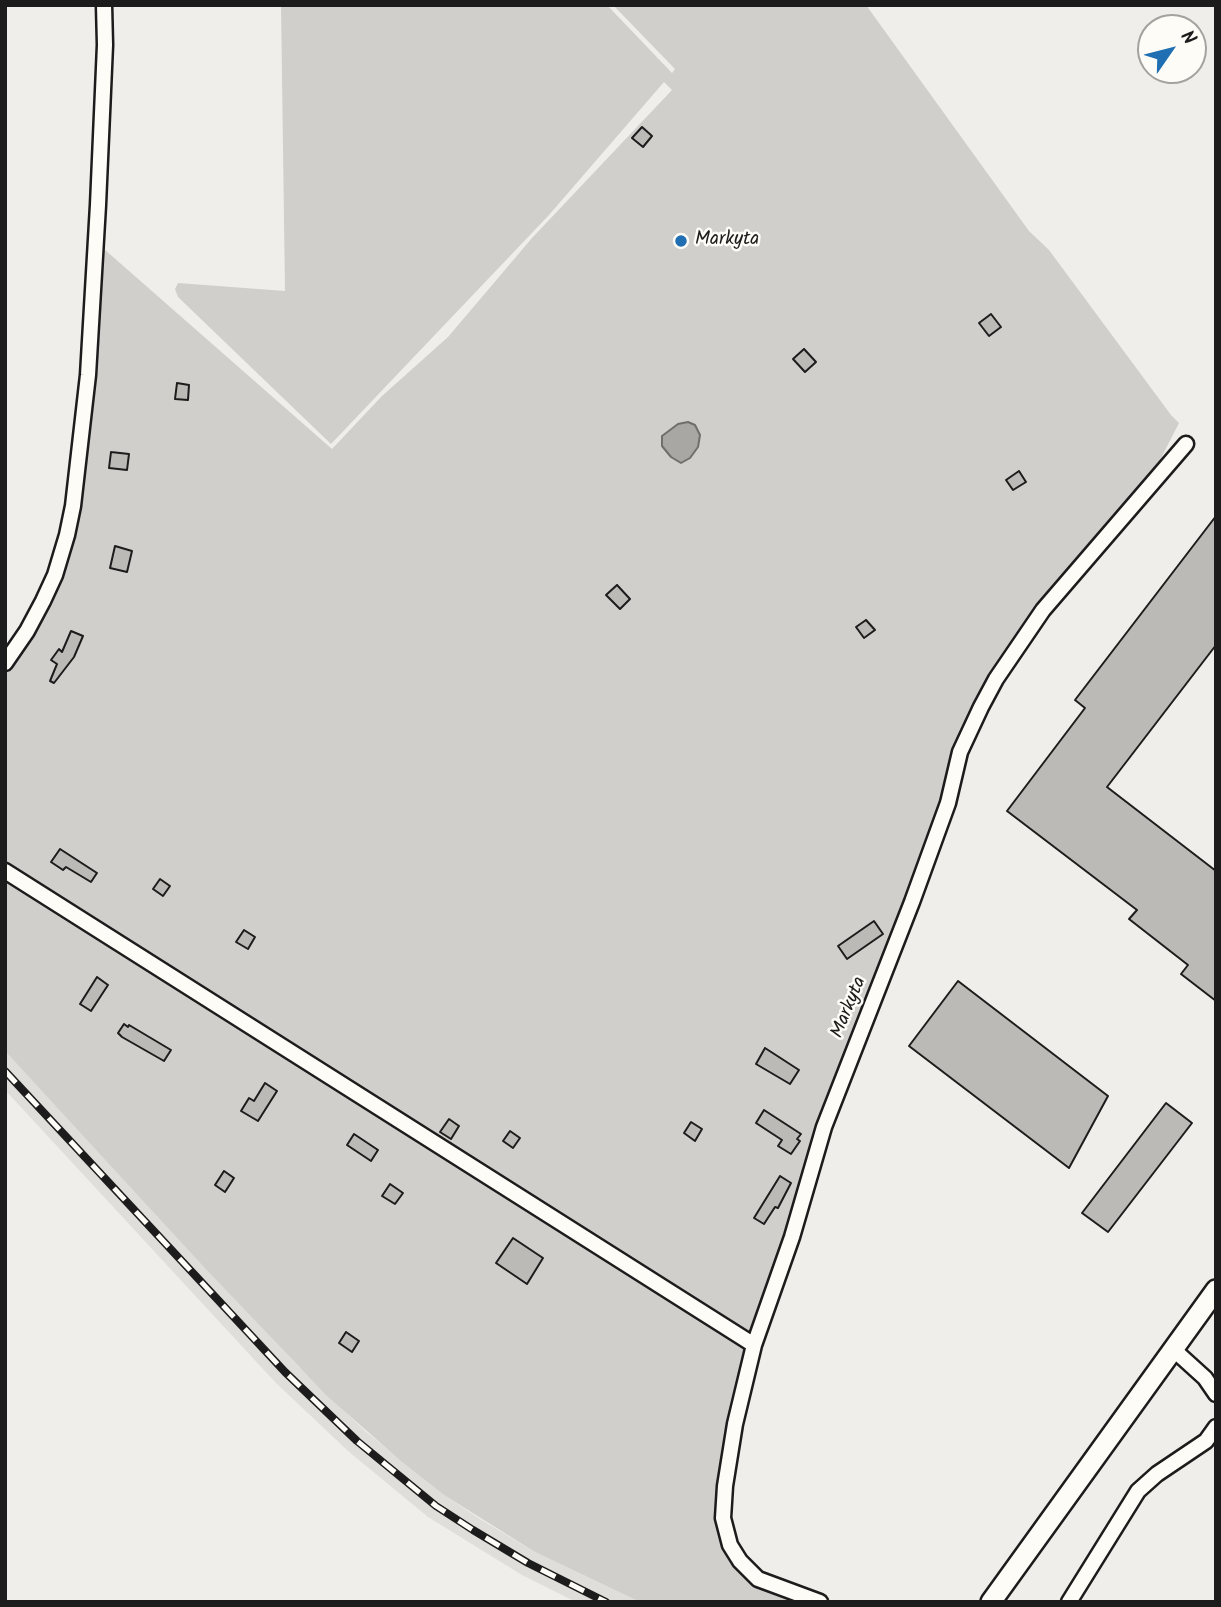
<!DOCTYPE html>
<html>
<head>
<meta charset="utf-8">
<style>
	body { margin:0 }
	#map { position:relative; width:1221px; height:1607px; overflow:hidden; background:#f0eeea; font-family:Kalam,sans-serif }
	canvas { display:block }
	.frame { position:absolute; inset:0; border:7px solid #1c1c1c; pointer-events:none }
	.north { position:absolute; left:1137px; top:14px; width:70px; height:70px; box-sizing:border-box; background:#fdfcf7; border:2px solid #a3a29f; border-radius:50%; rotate:55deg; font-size:19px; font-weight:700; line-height:28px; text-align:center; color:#1c1c1c }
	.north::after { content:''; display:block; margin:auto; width:24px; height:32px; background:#1f6fb2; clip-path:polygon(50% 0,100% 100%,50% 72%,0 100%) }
</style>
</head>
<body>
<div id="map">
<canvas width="1221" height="1607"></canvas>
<div class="frame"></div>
<div class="north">N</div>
</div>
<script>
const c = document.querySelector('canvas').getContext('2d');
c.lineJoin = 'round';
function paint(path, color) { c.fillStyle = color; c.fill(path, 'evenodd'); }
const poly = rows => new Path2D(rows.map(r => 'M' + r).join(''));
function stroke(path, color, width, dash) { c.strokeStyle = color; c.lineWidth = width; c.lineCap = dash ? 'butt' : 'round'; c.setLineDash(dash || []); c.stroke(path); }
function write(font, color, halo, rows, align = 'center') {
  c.font = font + ' Kalam,sans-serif'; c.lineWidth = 5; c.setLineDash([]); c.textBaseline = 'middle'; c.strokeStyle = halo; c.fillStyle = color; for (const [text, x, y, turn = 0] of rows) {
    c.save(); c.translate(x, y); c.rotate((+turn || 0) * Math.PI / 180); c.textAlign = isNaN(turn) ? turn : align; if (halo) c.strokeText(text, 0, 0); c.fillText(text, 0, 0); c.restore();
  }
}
const built = poly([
	[5,1051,295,1363,365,1431,444,1495,480,1519,535,1552,640,1602,576,1602,522,1575,428,1517,348,1451,275,1382,5,1090]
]);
const green = poly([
	[281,5,607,5,672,73,675,69,613,5,866,5,1029,231,1049,250,1171,415,1179,423,1140,499,1058,594,981,707,823,1127,777,1285,716,1507,721,1546,742,1573,800,1602,640,1602,535,1552,444,1495,401,1461,326,1395,204,1267,5,1051,5,663,27,632,67,535,96,242,332,449,382,396,448,337,532,238,672,90,664,82,549,215,331,444,178,297,175,289,178,283,285,291]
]);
const water = poly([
	[688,422,695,425,700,435,698,447,690,458,681,463,671,457,662,446,662,436,678,424,688,422]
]);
const building = poly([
	[642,127,652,136,643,147,632,138,642,127],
	[991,314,1001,327,989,336,979,323,991,314],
	[804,349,816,362,805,372,793,359,804,349],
	[177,383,189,385,188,400,175,399,177,383],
	[111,452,129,454,127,470,109,468,111,452],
	[1019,471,1026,482,1013,490,1006,480,1019,471],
	[1216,516,1216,645,1107,787,1216,871,1216,1001,1181,974,1188,965,1129,919,1137,910,1007,811,1085,708,1075,700,1216,516],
	[115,546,132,551,127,572,110,568,115,546],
	[617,585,630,599,620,609,606,595,617,585],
	[866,620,875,630,864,638,856,627,866,620],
	[71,631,83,636,74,657,54,683,50,681,57,664,51,660,59,649,62,652,71,631],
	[60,849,97,873,91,882,66,867,63,870,51,862,60,849],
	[160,879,170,886,163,896,153,889,160,879],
	[874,921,883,934,847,959,838,946,874,921],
	[244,930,255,937,248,949,236,942,244,930],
	[97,977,108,985,91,1011,80,1004,97,977],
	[958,981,1108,1096,1069,1168,909,1046,958,981],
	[124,1024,128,1027,129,1025,171,1050,164,1061,122,1037,118,1033,124,1024],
	[765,1048,799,1070,790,1084,756,1064,765,1048],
	[265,1083,277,1091,258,1121,241,1111,249,1098,254,1101,265,1083],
	[1166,1103,1192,1123,1108,1232,1082,1213,1166,1103],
	[764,1110,801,1134,797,1139,800,1141,791,1154,778,1146,782,1140,756,1123,764,1110],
	[449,1119,459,1126,451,1139,440,1132,449,1119],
	[691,1122,702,1129,695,1141,684,1133,691,1122],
	[510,1131,520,1138,513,1148,503,1141,510,1131],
	[354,1134,378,1150,371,1161,347,1145,354,1134],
	[224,1171,234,1178,225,1192,215,1185,224,1171],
	[780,1176,791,1183,778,1208,775,1207,764,1224,754,1218,780,1176],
	[390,1184,403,1193,395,1204,382,1196,390,1184],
	[513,1238,543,1258,527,1284,496,1263,513,1238],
	[346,1332,359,1341,352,1352,339,1343,346,1332]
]);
const street = poly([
	[5,663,27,631,43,601,55,575,67,535,73,506,88,375,98,205,105,45,104,5],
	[5,871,754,1345],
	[1173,1349,1205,1378,1216,1394],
	[820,1602,758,1579,740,1561,730,1545,723,1518,725,1486,735,1424,754,1345,792,1237,824,1127,912,902,948,803,960,752,981,707,996,679,1043,610,1186,444],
	[1069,1602,1138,1491,1157,1474,1206,1441,1216,1427]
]);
const secondary = poly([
	[991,1602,1216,1290]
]);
const rail = poly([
	[5,1071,285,1372,357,1441,436,1506,473,1530,528,1563,606,1602]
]);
const markers = [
	[681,241,7,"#1f6fb2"]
];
const poiNames = [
	["Markyta",695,241]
];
const streetNames = [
	["Markyta",850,1008,-68]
];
paint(built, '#e0deda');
paint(green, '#d0cfcc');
paint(water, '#a8a7a3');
stroke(water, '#706f6d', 2);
paint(building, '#bbbab6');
stroke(building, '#1c1c1c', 2);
stroke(street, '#1c1c1c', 19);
stroke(secondary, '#1c1c1c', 24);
stroke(street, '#fdfcf7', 14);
stroke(secondary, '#fdfcf7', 19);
stroke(rail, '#1c1c1c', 8);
stroke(rail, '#fdfcf7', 5, [16]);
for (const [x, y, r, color] of markers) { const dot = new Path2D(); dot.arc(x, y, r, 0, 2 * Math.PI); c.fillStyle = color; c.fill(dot); stroke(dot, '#fdfcf7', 2.5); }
write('19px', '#1c1c1c', '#fdfcf7', poiNames, 'left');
write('19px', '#1c1c1c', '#fdfcf7', streetNames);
</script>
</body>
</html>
